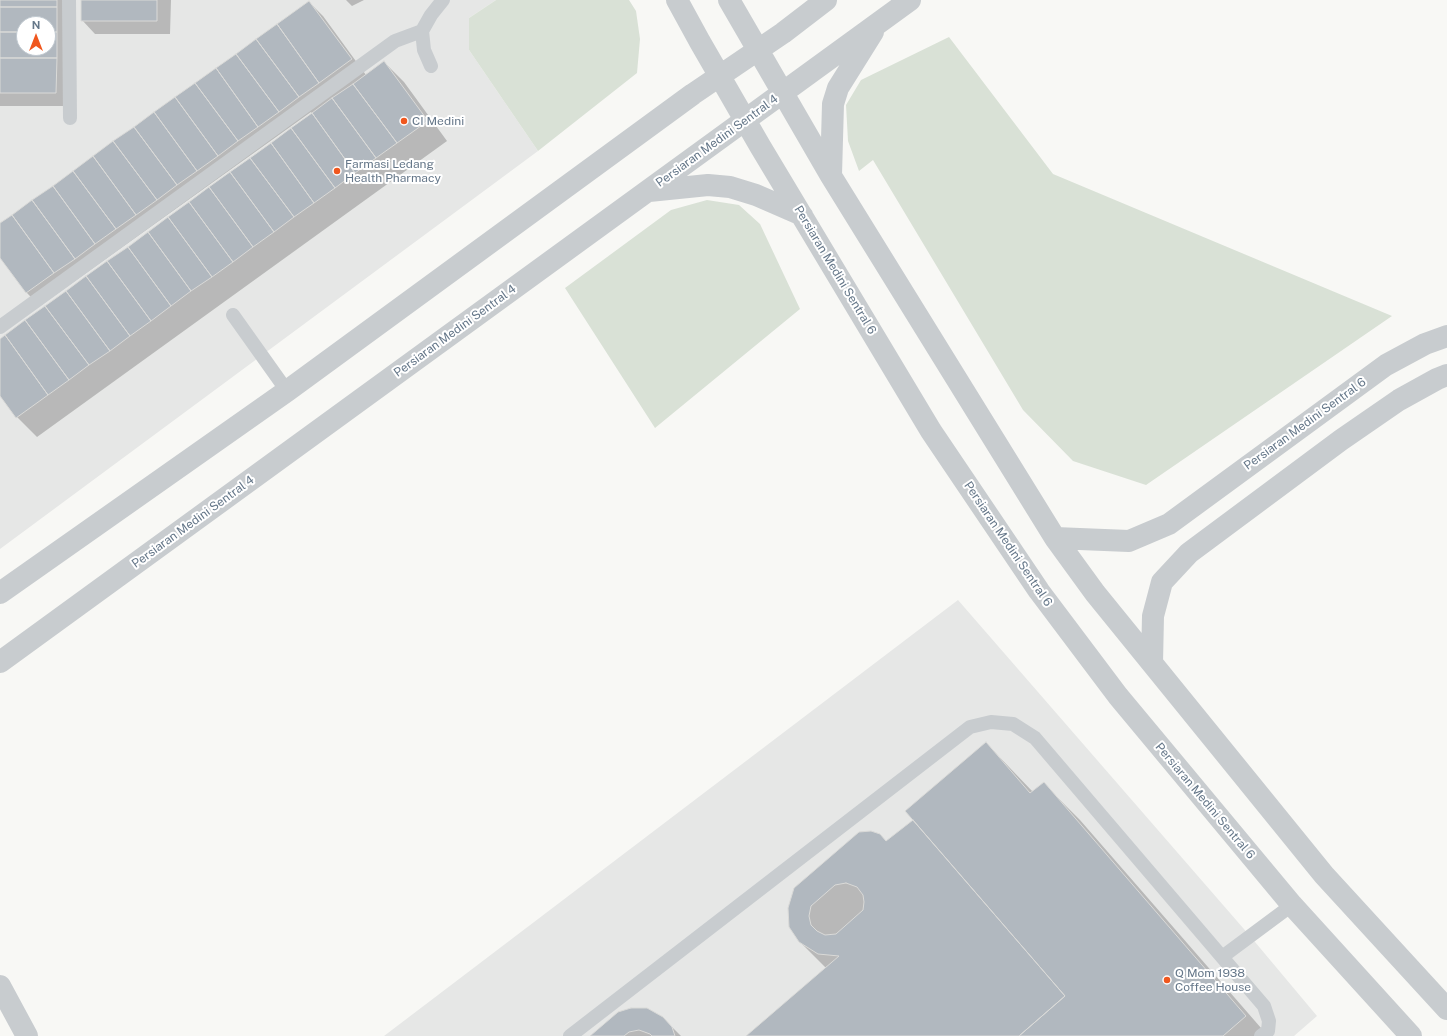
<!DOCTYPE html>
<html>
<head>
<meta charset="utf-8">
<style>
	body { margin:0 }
	#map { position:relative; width:1447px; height:1036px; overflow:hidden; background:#f8f8f5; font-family:"Public Sans",sans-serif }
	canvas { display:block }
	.north { position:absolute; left:16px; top:16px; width:40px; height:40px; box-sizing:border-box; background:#fff; border:1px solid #c1c9d0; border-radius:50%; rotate:0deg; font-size:11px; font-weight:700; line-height:16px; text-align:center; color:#657789 }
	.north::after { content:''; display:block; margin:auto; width:14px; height:18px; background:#f0571e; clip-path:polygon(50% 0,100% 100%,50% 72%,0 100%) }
</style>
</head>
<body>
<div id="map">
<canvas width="1447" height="1036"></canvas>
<div class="north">N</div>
</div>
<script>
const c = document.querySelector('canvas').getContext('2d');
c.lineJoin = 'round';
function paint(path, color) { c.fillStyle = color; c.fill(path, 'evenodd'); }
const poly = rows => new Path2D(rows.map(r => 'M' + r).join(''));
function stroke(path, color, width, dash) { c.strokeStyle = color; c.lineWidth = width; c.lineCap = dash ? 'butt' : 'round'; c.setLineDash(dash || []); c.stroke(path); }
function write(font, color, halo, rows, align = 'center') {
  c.font = font + ' "Public Sans",sans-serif'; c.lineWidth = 4; c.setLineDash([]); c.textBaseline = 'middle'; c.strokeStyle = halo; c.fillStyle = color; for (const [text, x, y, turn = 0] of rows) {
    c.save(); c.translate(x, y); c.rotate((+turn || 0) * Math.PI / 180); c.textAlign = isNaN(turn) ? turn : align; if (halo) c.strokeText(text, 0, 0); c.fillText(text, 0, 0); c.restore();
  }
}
const built = poly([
	[0,0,496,0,469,18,469,50,538,151,0,549],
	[24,24,48,24,48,48,24,48],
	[958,600,1250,936,1317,1016,1294,1036,384,1036]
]);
const green = poly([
	[496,0,629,0,636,11,640,39,637,73,538,151,469,50,469,18],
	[949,37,1053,174,1392,316,1146,485,1073,461,1023,410,873,160,859,171,848,141,846,105,861,80],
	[707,200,739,205,760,224,800,309,655,428,565,288,671,210]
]);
const shadow = poly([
	[0,0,70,0,70,106,0,106],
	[24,24,48,24,48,48,24,48],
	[82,0,171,0,170,34,95,34,82,20],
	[346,0,364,0,352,6],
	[309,2,323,16,366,75,384,62,404,82,447,141,37,437,17,417,0,394,0,340,312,114,311,112,40,306,27,293,0,256,0,224],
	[986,743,1033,792,1044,784,1080,820,1268,1036,748,1036,826,968,800,942,789,908,886,842,914,821],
	[662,1017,681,1036,592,1036]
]);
const building = poly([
	[0,0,57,0,57,7,0,7,0,0],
	[81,0,157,0,157,21,81,21,81,0],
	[309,1,352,59,319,83,277,24,309,1],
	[0,7,57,7,57,32,48,32,48,24,24,24,24,32,0,32,0,7],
	[277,24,319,83,299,97,256,39,277,24],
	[0,32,24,32,24,48,48,48,48,32,57,32,57,58,0,58,0,32],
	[256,39,299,97,279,112,236,54,256,39],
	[236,54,279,112,258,127,216,68,236,54],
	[0,58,57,58,56,93,0,93,0,58],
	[384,61,428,121,397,143,353,84,384,61],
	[216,68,258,127,238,141,195,83,216,68],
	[195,83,238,141,218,156,175,97,195,83],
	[353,84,397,143,376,158,332,98,353,84],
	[175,97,218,156,197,171,154,112,175,97],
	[332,98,376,158,355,173,312,113,332,98],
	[154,112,197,171,177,185,134,127,154,112],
	[312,113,355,173,335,188,291,128,312,113],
	[134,127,177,185,157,200,113,141,134,127],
	[291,128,335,188,314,203,271,143,291,128],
	[113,141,157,200,136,215,93,156,113,141],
	[271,143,314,203,294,217,250,158,271,143],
	[93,156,136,215,116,229,73,171,93,156],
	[250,158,294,217,274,232,230,172,250,158],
	[73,171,116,229,95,244,53,186,73,171],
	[230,172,274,232,253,247,209,187,230,172],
	[53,186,95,244,75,259,32,200,53,186],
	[209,187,253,247,233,262,189,202,209,187],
	[32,200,75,259,54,273,12,215,32,200],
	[189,202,233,262,212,277,168,217,189,202],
	[12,215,54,273,26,293,0,258,0,223,12,215],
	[168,217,212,277,191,291,148,232,168,217],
	[148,232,191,291,171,306,128,247,148,232],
	[128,247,171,306,151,321,107,261,128,247],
	[107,261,151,321,130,336,86,276,107,261],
	[86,276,130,336,110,351,66,291,86,276],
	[66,291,110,351,89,365,45,306,66,291],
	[45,306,89,365,69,380,25,320,45,306],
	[25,320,69,380,48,395,5,335,25,320],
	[5,335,48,395,16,418,0,396,0,339,5,335],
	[986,742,1030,793,1044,782,1246,1016,1223,1036,1019,1036,1065,996,905,811,986,742],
	[913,820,1065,996,1019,1036,746,1036,839,956,818,954,799,942,789,927,788,908,794,888,859,832,871,831,880,834,886,841,913,820],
	[846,883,857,887,863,895,864,902,863,910,836,934,825,935,817,931,811,925,809,916,811,906,835,885,846,883],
	[631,1008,647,1008,663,1017,672,1027,675,1036,652,1036,650,1034,639,1030,629,1032,624,1036,590,1036,618,1012,631,1008]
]);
const service = poly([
	[69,0,70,118],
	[431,66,424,50,422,31,431,15,443,0],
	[233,315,287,391],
	[0,327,395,41,422,31],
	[1222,957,1292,905],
	[570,1036,970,727,991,722,1013,724,1035,738,1222,957,1264,1006,1269,1021,1268,1031,1261,1036]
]);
const minor = poly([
	[677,0,700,42,760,146,931,431,1039,591,1118,696,1292,905,1411,1036],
	[729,0,831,176,1055,538,1095,593,1324,875,1447,1009],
	[831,175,833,104,838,88,873,32],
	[649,191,708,185,730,187,756,195,802,215],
	[1055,538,1129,541,1169,524,1386,365,1425,344,1447,336],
	[0,593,287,391,693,94,783,33,826,0],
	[0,662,910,0],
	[1152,663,1153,616,1162,582,1189,553,1341,440,1399,400,1437,379,1447,375],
	[0,986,27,1036]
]);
const markers = [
	[404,121,4,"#f0571e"],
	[337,171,4,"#f0571e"],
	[1167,980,4,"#f0571e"]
];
const poiNames = [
	["CI Medini",412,121],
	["Farmasi Ledang",345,164],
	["Health Pharmacy",345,178],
	["Q Mom 1938",1175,973],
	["Coffee House",1175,987]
];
const streetNames = [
	["Persiaran Medini Sentral 4",717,141,-36],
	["Persiaran Medini Sentral 6",835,270,59],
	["Persiaran Medini Sentral 4",455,331,-36],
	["Persiaran Medini Sentral 6",1305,424,-36],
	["Persiaran Medini Sentral 4",193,522,-36],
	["Persiaran Medini Sentral 6",1008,544,56],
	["Persiaran Medini Sentral 6",1205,801,50]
];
paint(built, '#e6e7e6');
paint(green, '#d9e1d6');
paint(shadow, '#0003');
paint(building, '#b1b8bf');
stroke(building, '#dadad8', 1);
stroke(service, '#c8cccf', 14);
stroke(minor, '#c8cccf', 22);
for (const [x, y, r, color] of markers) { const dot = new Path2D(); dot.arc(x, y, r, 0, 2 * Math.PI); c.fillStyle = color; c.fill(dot); stroke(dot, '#fff', 1.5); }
write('12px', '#657789', '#fff', poiNames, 'left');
write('12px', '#657789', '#fff', streetNames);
</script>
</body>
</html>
